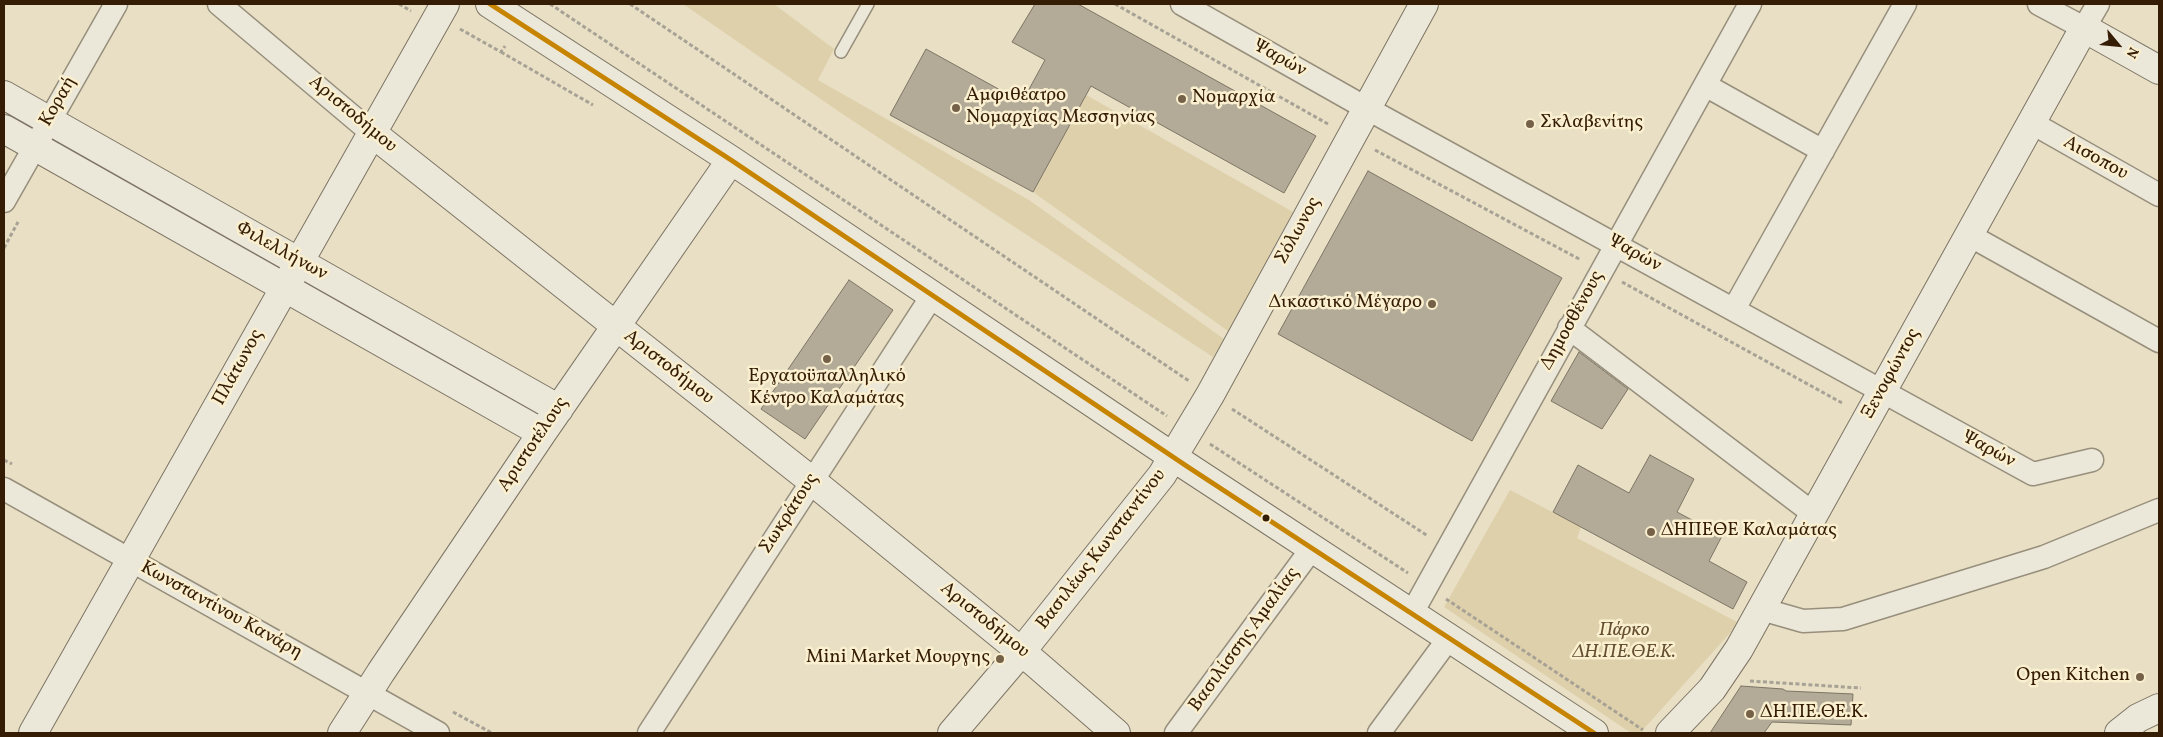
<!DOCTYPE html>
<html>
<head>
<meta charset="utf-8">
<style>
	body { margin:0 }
	#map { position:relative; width:2163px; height:737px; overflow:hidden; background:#e8dfc4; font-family:Vollkorn,serif }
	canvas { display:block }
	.frame { position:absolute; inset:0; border:5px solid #351d05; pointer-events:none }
	.north { position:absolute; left:2093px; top:20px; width:50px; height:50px; -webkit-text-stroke:4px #faefcf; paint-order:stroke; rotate:118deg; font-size:14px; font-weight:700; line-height:20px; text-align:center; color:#351d05 }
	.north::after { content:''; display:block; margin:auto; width:18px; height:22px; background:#351d05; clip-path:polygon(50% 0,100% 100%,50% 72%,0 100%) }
</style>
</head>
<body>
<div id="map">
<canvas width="2163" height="737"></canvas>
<div class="frame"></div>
<div class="north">N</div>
</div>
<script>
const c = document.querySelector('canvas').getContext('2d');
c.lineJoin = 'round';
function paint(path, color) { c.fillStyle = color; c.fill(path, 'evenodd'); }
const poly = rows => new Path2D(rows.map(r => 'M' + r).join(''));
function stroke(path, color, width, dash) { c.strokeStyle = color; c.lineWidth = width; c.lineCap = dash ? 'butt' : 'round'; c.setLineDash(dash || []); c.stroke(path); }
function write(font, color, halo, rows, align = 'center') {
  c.font = font + ' Vollkorn,serif'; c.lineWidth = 5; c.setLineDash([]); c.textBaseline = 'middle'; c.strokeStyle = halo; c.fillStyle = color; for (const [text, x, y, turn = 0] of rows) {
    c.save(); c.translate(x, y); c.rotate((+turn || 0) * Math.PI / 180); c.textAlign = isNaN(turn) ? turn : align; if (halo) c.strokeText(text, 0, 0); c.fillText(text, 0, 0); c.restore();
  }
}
const green = poly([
	[683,4,774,4,834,49,818,80,1029,200,1224,339,1213,357,841,113],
	[1086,95,1293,212,1228,331,1033,192],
	[1510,490,1581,527,1577,538,1739,623,1640,733,1631,733,1444,607]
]);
const building = poly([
	[1035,4,1078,4,1316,136,1284,193,1091,86,1033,192,890,115,926,49,1022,102,1045,60,1012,42,1035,4],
	[1368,171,1562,278,1472,441,1278,334,1368,171],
	[849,280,893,310,805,439,761,409,849,280],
	[1579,352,1628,389,1602,429,1551,401,1579,352],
	[1650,455,1694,479,1677,512,1722,536,1709,561,1747,582,1733,609,1553,512,1578,465,1629,493,1650,455],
	[1741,686,1783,689,1786,691,1853,694,1851,725,1772,722,1764,733,1710,733,1741,686]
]);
const path = poly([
	[399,4,411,11],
	[550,4,1167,416],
	[630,4,1189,381],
	[1115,4,1328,124],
	[460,29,501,52,505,46],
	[501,52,593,105],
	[1375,150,1581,260],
	[4,248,18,222],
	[1622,282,1844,404],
	[1232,409,1428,536],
	[1210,444,1408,573],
	[4,460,12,464],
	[1446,599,1643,730],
	[1750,681,1861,688],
	[453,712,492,733]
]);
const lane = poly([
	[841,52,868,4]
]);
const street = poly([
	[219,4,372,133],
	[1182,4,1366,108,2033,474,2092,460],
	[2039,4,2084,28,2098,4],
	[1705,85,1823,151],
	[2032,123,2159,195],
	[4,201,116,4],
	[1969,235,2159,341],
	[1734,309,1905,4],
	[1569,328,1814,514],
	[4,489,438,733],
	[1761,609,1803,621,1843,619,2044,557,2159,510],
	[1412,613,1750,4],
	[649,733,932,296],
	[1176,733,1313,547],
	[1379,733,1449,638]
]);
const secondary = poly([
	[490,4,731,160,1188,467,1594,733],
	[4,95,559,409],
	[4,129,542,433],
	[372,133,812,481,1035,663,1116,733],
	[33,733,445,4],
	[342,733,381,672,542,433,731,160],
	[952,733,1021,652,1162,475,1210,395,1424,4],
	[1670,733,1712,689,1739,649,2084,28,2159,70],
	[2119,733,2138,718,2159,708]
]);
const bus1 = poly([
	[490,4,731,160,1188,467,1594,733]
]);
const markers = [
	[1182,99,5,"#746148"],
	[956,108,5,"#746148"],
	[1530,124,5,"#746148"],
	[1432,304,5,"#746148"],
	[827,359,5,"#746148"],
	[1266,518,4.5,"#351d05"],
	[1651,532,5,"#746148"],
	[1000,659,5,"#746148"],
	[2140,677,5,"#746148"],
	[1750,714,5,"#746148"]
];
const streetNames = [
	["Ψαρών",1279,59,29],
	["Κοραή",59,102,-60],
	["Αριστοδήμου",352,115,40],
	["Αισοπου",2095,159,29],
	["Σόλωνος",1299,231,-61],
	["Φιλελλήνων",281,252,29],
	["Ψαρών",1634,254,29],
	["Δημοσθένους",1573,321,-61],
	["Πλάτωνος",239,368,-61],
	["Αριστοδήμου",668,368,38],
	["Ξενοφώντος",1892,374,-61],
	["Αριστοτέλους",534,445,-56],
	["Ψαρών",1988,450,28],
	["Σωκράτους",790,514,-57],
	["Βασιλέως Κωνσταντίνου",1102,550,-52],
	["Κωνσταντίνου Κανάρη",221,611,29],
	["Αριστοδήμου",984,621,39],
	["Βασιλίσσης Αμαλίας",1245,640,-54]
];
const poiNames = [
	["Αμφιθέατρο",966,97],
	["Νομαρχίας Μεσσηνίας",966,119],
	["Νομαρχία",1192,99],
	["Σκλαβενίτης",1540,124],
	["Δικαστικό Μέγαρο",1422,304,"right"],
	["Εργατοϋπαλληλικό",827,378,"center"],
	["Κέντρο Καλαμάτας",827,400,"center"],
	["ΔΗΠΕΘΕ Καλαμάτας",1661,532],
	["Mini Market Μουργης",990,659,"right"],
	["Open Kitchen",2130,677,"right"],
	["ΔΗ.ΠΕ.ΘΕ.Κ.",1760,714]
];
const parkNames = [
	["Πάρκο",1624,632],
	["ΔΗ.ΠΕ.ΘΕ.Κ.",1624,654]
];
paint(green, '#ded0ab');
paint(building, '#b3ab98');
stroke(building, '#7d7464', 1);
stroke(lane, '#978f7c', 14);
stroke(street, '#978f7c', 25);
stroke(secondary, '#7d7464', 30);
stroke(path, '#a7a295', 3, [4, 2.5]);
stroke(lane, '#ebe7d9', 11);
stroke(street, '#ebe7d9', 22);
stroke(secondary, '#ebe7d9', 28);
stroke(bus1, '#c68401', 5);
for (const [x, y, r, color] of markers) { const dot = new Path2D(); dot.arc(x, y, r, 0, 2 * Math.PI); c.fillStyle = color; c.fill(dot); stroke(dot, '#faefcf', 2); }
write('19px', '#351d05', '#faefcf', streetNames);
write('19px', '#351d05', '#faefcf', poiNames, 'left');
write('italic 19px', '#654f31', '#faefcf', parkNames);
</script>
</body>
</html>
